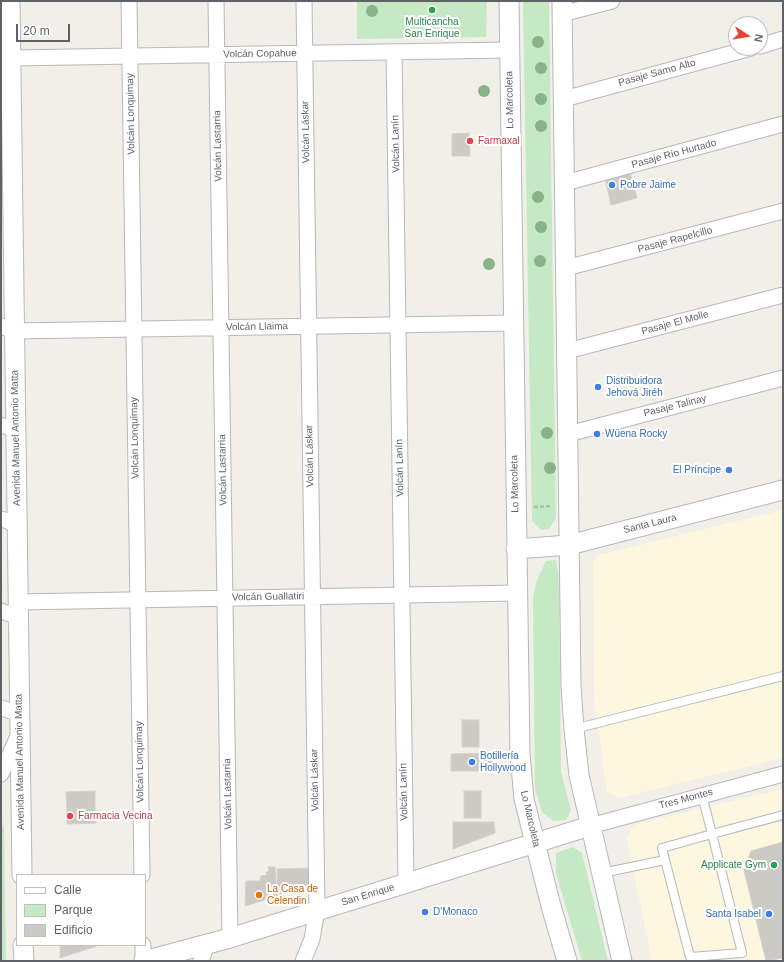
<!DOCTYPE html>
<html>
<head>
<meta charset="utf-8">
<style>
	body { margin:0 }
	#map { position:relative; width:784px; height:962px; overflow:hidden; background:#f1efe8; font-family:Arial,sans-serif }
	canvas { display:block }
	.frame { position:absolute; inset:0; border:2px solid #5f6368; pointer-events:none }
	.legend { position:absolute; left:16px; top:874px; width:130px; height:72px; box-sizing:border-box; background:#fff; border:1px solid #bfc1c3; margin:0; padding:5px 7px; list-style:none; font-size:12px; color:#5f6368 }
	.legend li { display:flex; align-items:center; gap:8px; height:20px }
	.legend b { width:20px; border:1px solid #bfc1c3 }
	.north { position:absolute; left:728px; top:16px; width:40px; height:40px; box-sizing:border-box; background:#fff; border:1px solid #bfc1c3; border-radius:50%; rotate:102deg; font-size:11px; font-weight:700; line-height:16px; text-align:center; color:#5f6368 }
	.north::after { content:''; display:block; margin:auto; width:14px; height:18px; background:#ea4335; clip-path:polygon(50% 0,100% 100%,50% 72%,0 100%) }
	.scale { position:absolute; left:16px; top:24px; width:54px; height:18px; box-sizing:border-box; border:2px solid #5f6368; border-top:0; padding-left:5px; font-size:12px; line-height:14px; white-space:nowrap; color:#5f6368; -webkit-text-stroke:3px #fff; paint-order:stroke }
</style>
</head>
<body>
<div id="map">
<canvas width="784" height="962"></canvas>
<div class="frame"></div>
<ul class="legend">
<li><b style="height:5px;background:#fff"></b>Calle</li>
<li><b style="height:11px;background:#c5e8c5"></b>Parque</li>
<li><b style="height:11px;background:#cccac5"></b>Edificio</li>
</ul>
<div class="north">N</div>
<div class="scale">20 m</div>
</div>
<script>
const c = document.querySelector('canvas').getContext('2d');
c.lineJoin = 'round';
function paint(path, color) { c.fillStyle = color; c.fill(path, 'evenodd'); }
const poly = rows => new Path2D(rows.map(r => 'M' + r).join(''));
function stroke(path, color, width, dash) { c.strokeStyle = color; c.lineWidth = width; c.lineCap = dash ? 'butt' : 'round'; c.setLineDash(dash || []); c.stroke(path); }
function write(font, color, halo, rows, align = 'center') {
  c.font = font + ' Arial,sans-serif'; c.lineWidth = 4; c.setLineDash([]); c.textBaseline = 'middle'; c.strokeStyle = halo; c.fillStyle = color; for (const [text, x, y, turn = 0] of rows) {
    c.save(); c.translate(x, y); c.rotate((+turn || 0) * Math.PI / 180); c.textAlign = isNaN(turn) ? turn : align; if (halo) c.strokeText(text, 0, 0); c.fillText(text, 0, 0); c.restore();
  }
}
const commercial = poly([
	[783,510,783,758,619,798,607,791,594,700,593,562,599,555],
	[783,789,783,961,652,961,627,838,633,825]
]);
const green = poly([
	[357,1,487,1,486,37,357,39],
	[523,1,549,1,556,518,549,529,541,530,532,521],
	[556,560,559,581,561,772,571,810,566,820,553,821,542,812,535,789,533,598,537,580,546,561],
	[4,822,6,961,1,961,1,832],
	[573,847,582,853,608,961,582,961,556,873,556,853]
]);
const building = poly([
	[469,133,470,156,452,156,452,134,469,133],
	[630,172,637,198,611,205,605,178,630,172],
	[462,720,479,720,479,747,462,747,462,720],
	[493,753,493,771,451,771,451,754,493,753],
	[95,791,95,808,67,809,66,792,95,791],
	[464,791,481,791,481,818,464,818,464,791],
	[95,808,96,823,67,824,67,809,95,808],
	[453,822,494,822,495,833,453,849,453,822],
	[783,842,783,958,766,961,744,870,751,851,783,842],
	[268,867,275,867,277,896,245,906,246,881,260,881,261,876,267,875,266,872,269,872,268,867],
	[311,868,312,885,278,895,277,869,311,868],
	[60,945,97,945,97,946,60,958,60,945]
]);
const path = poly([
	[534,507,551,506]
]);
const service = poly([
	[574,729,783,676],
	[702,795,712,834,742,953,690,957,662,848,712,834,783,815],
	[602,873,665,860]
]);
const minor = poly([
	[129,1,142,875],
	[216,1,230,938],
	[562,14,612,1],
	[760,46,783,39],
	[394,52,406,883],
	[10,58,509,50],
	[564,99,751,48],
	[565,183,783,124],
	[566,268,783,211],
	[1,326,14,331,513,323],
	[567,351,783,295],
	[1,425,16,430],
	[568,434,783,378],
	[1,519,17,524],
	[18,602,517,593],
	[1,611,19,617],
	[1,708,20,714],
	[1,774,19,734],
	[590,826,783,774],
	[143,945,143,961],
	[201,961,207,944],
	[303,961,312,939,317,910,304,1]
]);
const tertiary = poly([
	[10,1,22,875],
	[509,1,520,754,524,799,551,906,567,961],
	[562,1,571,686,574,729,579,775,622,961],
	[516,549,569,545,783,490],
	[23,945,24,961],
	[144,961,230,938,590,826]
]);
const trees = [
	[372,11],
	[538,42],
	[541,68],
	[484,91],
	[541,99],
	[541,126],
	[538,197],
	[541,227],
	[540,261],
	[489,264],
	[547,433],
	[550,468]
];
const markers = [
	[432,10,4,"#2e9e5b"],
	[470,141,4,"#e0444e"],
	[612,185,4,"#3f7fe0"],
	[598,387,4,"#3f7fe0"],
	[597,434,4,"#3f7fe0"],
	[729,470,4,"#3f7fe0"],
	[472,762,4,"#3f7fe0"],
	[70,816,4,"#e0444e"],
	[774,865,4,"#2e9e5b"],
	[259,895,4,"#e8710a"],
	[425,912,4,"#3f7fe0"],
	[769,914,4,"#3f7fe0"]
];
const leisureNames = [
	["Multicancha",432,22],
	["San Enrique",432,34],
	["Applicate Gym",766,865,"right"]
];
const streetNames = [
	["Volcán Copahue",260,54,-1],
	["Pasaje Samo Alto",657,73,-15],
	["Lo Marcoleta",510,100,-91],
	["Volcán Lonquimay",131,114,-91],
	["Volcán Láskar",306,132,-91],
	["Volcán Lanín",396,144,-91],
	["Volcán Lastarria",218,146,-91],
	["Pasaje Río Hurtado",674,154,-15],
	["Pasaje Rapelcillo",675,240,-15],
	["Pasaje El Molle",675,323,-15],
	["Volcán Llaima",257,327,-1],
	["Pasaje Talinay",675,406,-14],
	["Avenida Manuel Antonio Matta",16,438,-91],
	["Volcán Lonquimay",135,438,-91],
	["Volcán Láskar",310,456,-91],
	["Volcán Lanín",400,468,-91],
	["Volcán Lastarria",223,470,-91],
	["Lo Marcoleta",515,484,-91],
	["Santa Laura",650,524,-14],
	["Volcán Guallatiri",268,597,-1],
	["Avenida Manuel Antonio Matta",20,762,-91],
	["Volcán Lonquimay",140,762,-91],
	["Volcán Láskar",315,780,-91],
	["Volcán Lanín",404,792,-91],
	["Volcán Lastarria",228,794,-91],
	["Tres Montes",686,799,-15],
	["Lo Marcoleta",530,819,77],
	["San Enrique",368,895,-17]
];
const healthNames = [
	["Farmaxal",478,141],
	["Farmacia Vecina",78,816]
];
const shopNames = [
	["Pobre Jaime",620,185],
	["Distribuidora",606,381],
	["Jehová Jiréh",606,393],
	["Wüena Rocky",605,434],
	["El Príncipe",721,470,"right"],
	["Botillería",480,756],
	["Hollywood",480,768],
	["D'Monaco",433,912],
	["Santa Isabel",761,914,"right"]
];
const foodNames = [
	["La Casa de",267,889],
	["Celendin",267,901]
];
paint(commercial, '#fef7e0');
paint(green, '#c5e8c5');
paint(building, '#cccac5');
stroke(building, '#d6d1c6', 1);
stroke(service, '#b5b8bc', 10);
stroke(minor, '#b5b8bc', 17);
stroke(tertiary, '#b5b8bc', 21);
stroke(path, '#9cc7a9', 2.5, [4, 2]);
stroke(service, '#fff', 8);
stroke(minor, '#fff', 15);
stroke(tertiary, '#fff', 19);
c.fillStyle = '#89b387';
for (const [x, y] of trees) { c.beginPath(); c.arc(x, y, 6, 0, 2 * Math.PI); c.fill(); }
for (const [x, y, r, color] of markers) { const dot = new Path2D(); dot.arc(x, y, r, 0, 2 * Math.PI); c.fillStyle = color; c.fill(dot); stroke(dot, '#fff', 1.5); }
write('10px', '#27864d', '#fff', leisureNames);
write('10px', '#5f6368', '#fff', streetNames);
write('10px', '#be3a42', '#fff', healthNames, 'left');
write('10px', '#366cbe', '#fff', shopNames, 'left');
write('10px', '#c56008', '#fff', foodNames, 'left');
</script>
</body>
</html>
